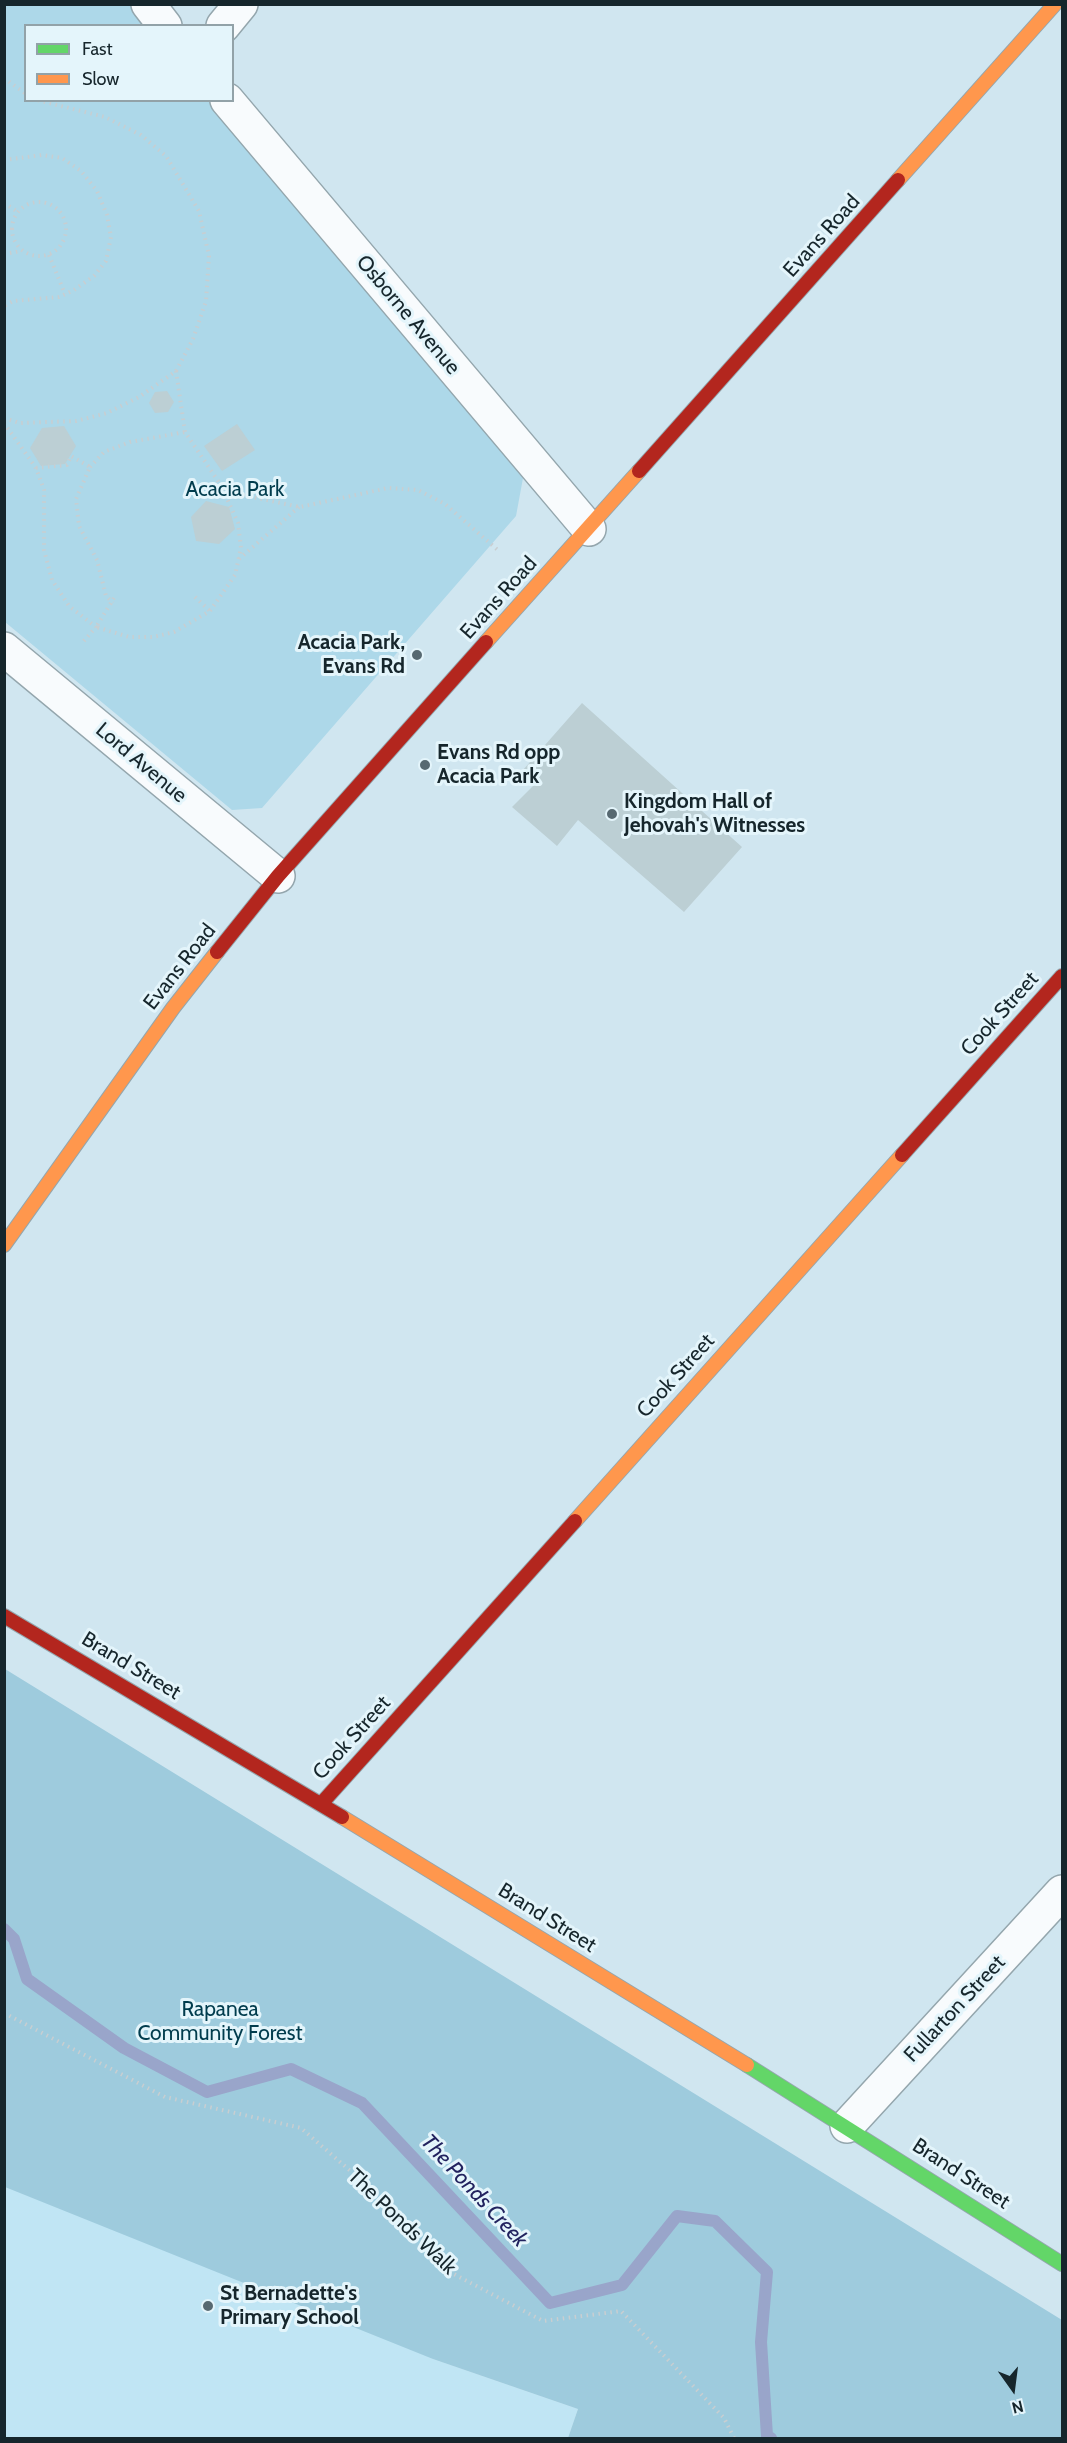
<!DOCTYPE html>
<html>
<head>
<meta charset="utf-8">
<style>
	body { margin:0 }
	#map { position:relative; width:1067px; height:2443px; overflow:hidden; background:#d0e6f0; font-family:Cabin,sans-serif }
	canvas { display:block }
	.frame { position:absolute; inset:0; border:6px solid #16262c; pointer-events:none }
	.legend { position:absolute; left:24px; top:24px; width:210px; height:78px; box-sizing:border-box; background:#e4f5fb; border:2px solid #92a2a8; margin:0; padding:8px 10px; list-style:none; font-size:18px; color:#16262c }
	.legend li { display:flex; align-items:center; gap:12px; height:30px }
	.legend b { width:30px; border:2px solid #92a2a8 }
	.north { position:absolute; left:983px; top:2359px; width:60px; height:60px; -webkit-text-stroke:4px #e4f5fb; paint-order:stroke; rotate:166deg; font-size:16px; font-weight:700; line-height:24px; text-align:center; color:#16262c }
	.north::after { content:''; display:block; margin:auto; width:21px; height:27px; background:#16262c; clip-path:polygon(50% 0,100% 100%,50% 72%,0 100%) }
</style>
</head>
<body>
<div id="map">
<canvas width="1067" height="2443"></canvas>
<div class="frame"></div>
<ul class="legend">
<li><b style="height:8px;background:#63d668"></b>Fast</li>
<li><b style="height:8px;background:#ff974d"></b>Slow</li>
</ul>
<div class="north">N</div>
</div>
<script>
const c = document.querySelector('canvas').getContext('2d');
c.lineJoin = 'round';
function paint(path, color) { c.fillStyle = color; c.fill(path, 'evenodd'); }
const poly = rows => new Path2D(rows.map(r => 'M' + r).join(''));
function stroke(path, color, width, dash) { c.strokeStyle = color; c.lineWidth = width; c.lineCap = dash ? 'butt' : 'round'; c.setLineDash(dash || []); c.stroke(path); }
function write(font, color, halo, rows, align = 'center') {
  c.font = font + ' Cabin,sans-serif'; c.lineWidth = 6; c.setLineDash([]); c.textBaseline = 'middle'; c.strokeStyle = halo; c.fillStyle = color; for (const [text, x, y, turn = 0] of rows) {
    c.save(); c.translate(x, y); c.rotate((+turn || 0) * Math.PI / 180); c.textAlign = isNaN(turn) ? turn : align; if (halo) c.strokeText(text, 0, 0); c.fillText(text, 0, 0); c.restore();
  }
}
const built = poly([
	[4,2088,433,2359,578,2409,568,2438,5,2438]
]);
const green = poly([
	[4,5,131,5,149,25,26,26,26,100,211,101,523,478,516,516,262,808,232,810,5,622]
]);
const forest = poly([
	[5,1669,1062,2320,1062,2438,568,2438,578,2409,433,2359,5,2187]
]);
const stream = poly([
	[4,1929,14,1939,27,1979,124,2048,207,2092,291,2069,362,2103,550,2303,622,2285,677,2216,715,2221,767,2272,761,2342,767,2436,771,2438]
]);
const building = poly([
	[167,391,174,402,168,412,155,413,149,403,155,392],
	[237,424,255,450,222,471,204,446],
	[64,426,76,446,65,464,41,466,30,448,42,428],
	[206,501,229,507,235,529,219,544,196,541,191,517],
	[582,703,742,847,684,912,578,820,557,846,512,807,536,783,523,770]
]);
const path = poly([
	[4,78,26,94],
	[4,160,42,155,62,158,81,171,97,191,107,215,111,237,106,261,94,276,74,290,59,297,13,301,4,306],
	'12 229a27 27 0 1 1 54 0a27 27 0 1 1-54 0Z',
	[4,203,18,212],
	[4,254,21,251],
	[49,255,65,294],
	[176,371,185,432,220,484,242,495,300,507,388,488,418,490,445,504,500,552],
	[4,418,20,423,76,421,107,413,139,397,176,371,193,339,206,301,209,256,199,211,166,156,141,135,105,117,37,100],
	[4,423,36,468,44,490,44,550,52,580,69,606,96,627,83,642],
	[90,467,104,452,130,442,185,432],
	[36,468,67,465,71,456,90,467,76,499,79,526,97,560,106,596,113,603],
	[239,559,299,507],
	[195,597,210,611],
	[114,598,96,627,129,637,153,637,174,632,210,611,235,575,241,548,238,523,221,485],
	[4,2013,165,2097,301,2128,401,2215,448,2271,543,2321,621,2311,724,2418,734,2438]
]);
const street = poly([
	[148,4,165,26],
	[223,26,241,4],
	[227,100,589,529],
	[4,649,278,876],
	[847,2126,1062,1892]
]);
const fast = poly([
	[747,2065,1062,2264]
]);
const slow = poly([
	[898,180,1055,4],
	[486,642,639,471],
	[4,1245,173,1008,217,952],
	[575,1521,902,1155],
	[342,1817,747,2065]
]);
const jam = poly([
	[639,471,898,180],
	[217,952,278,876,486,642],
	[902,1155,1062,976],
	[4,1616,342,1817],
	[321,1804,575,1521]
]);
const markers = [
	[417,655,6,"#576971"],
	[425,765,6,"#576971"],
	[612,814,6,"#576971"],
	[208,2306,6,"#576971"]
];
const streetNames = [
	["Evans Road",822,236,-48],
	["Osborne Avenue",408,315,50],
	["Evans Road",499,598,-48],
	["Lord Avenue",141,763,40],
	["Evans Road",180,967,-52],
	["Cook Street",1000,1014,-48],
	["Cook Street",676,1376,-48],
	["Brand Street",131,1666,31],
	["Cook Street",352,1738,-48],
	["Brand Street",547,1918,32],
	["Fullarton Street",955,2009,-47],
	["Brand Street",961,2174,33],
	["The Ponds Walk",402,2222,44]
];
const parkNames = [
	["Acacia Park",235,490],
	["Rapanea",220,2010],
	["Community Forest",220,2034]
];
const poiNames = [
	["Acacia Park,",405,643,"right"],
	["Evans Rd",405,667,"right"],
	["Evans Rd opp",437,753],
	["Acacia Park",437,777],
	["Kingdom Hall of",624,802],
	["Jehovah's Witnesses",624,826],
	["St Bernadette's",220,2294],
	["Primary School",220,2318]
];
const waterNames = [
	["The Ponds Creek",474,2191,47]
];
paint(built, '#c0e5f4');
paint(green, '#add8e9');
paint(forest, '#9ecbdd');
stroke(stream, '#99a5ca', 12);
paint(building, '#bccfd4');
stroke(street, '#94a6ad', 36);
stroke(fast, '#94a6ad', 16);
stroke(slow, '#94a6ad', 16);
stroke(jam, '#94a6ad', 16);
stroke(path, '#c8ced1', 4, [1.5, 4.5]);
stroke(street, '#f8fbfd', 33);
stroke(fast, '#63d668', 14);
stroke(slow, '#ff974d', 14);
stroke(jam, '#b3261e', 14);
for (const [x, y, r, color] of markers) { const dot = new Path2D(); dot.arc(x, y, r, 0, 2 * Math.PI); c.fillStyle = color; c.fill(dot); stroke(dot, '#e4f5fb', 2); }
write('21px', '#16262c', '#e4f5fb', streetNames);
write('21px', '#013c4d', '#e4f5fb', parkNames);
write('bold 21px', '#16262c', '#e4f5fb', poiNames, 'left');
write('italic 22px', '#22235f', '#e4f5fb', waterNames);
</script>
</body>
</html>
